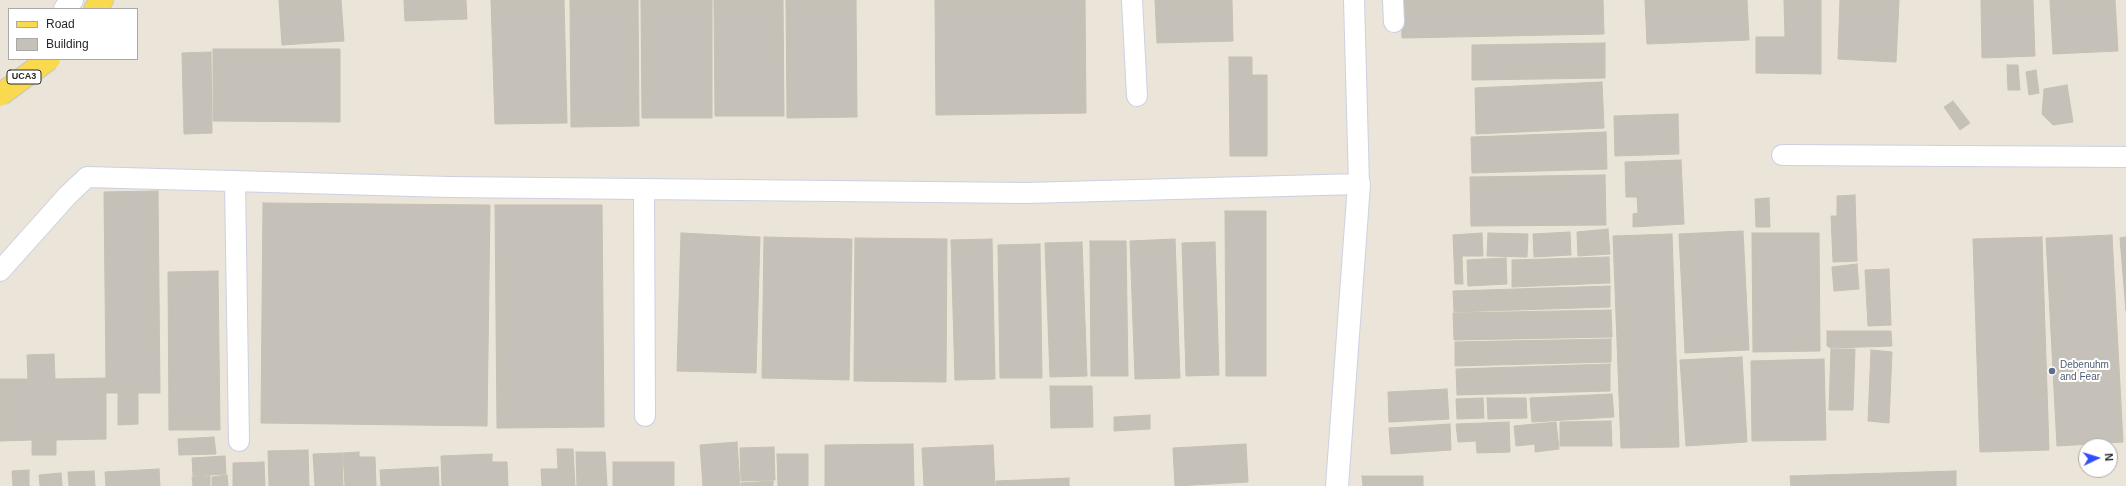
<!DOCTYPE html>
<html>
<head>
<meta charset="utf-8">
<style>
	body { margin:0 }
	#map { position:relative; width:2126px; height:486px; overflow:hidden; background:#ebe4d8; font-family:Arial,sans-serif }
	canvas { display:block }
	.legend { position:absolute; left:8px; top:8px; width:130px; height:52px; box-sizing:border-box; background:#fff; border:1px solid #a9a9a9; margin:0; padding:5px 7px; list-style:none; font-size:12px; color:#282828 }
	.legend li { display:flex; align-items:center; gap:8px; height:20px }
	.legend b { width:20px; border:1px solid #a9a9a9 }
	.north { position:absolute; left:2078px; top:438px; width:40px; height:40px; box-sizing:border-box; background:#fff; border:1px solid #a9a9a9; border-radius:50%; rotate:86deg; font-size:11px; font-weight:700; line-height:16px; text-align:center; color:#282828 }
	.north::after { content:''; display:block; margin:auto; width:14px; height:18px; background:#314dff; clip-path:polygon(50% 0,100% 100%,50% 72%,0 100%) }
</style>
</head>
<body>
<div id="map">
<canvas width="2126" height="486"></canvas>
<ul class="legend">
<li><b style="height:5px;background:#f9da4f"></b>Road</li>
<li><b style="height:11px;background:#c6c1b8"></b>Building</li>
</ul>
<div class="north">N</div>
</div>
<script>
const c = document.querySelector('canvas').getContext('2d');
c.lineJoin = 'round';
function paint(path, color) { c.fillStyle = color; c.fill(path, 'evenodd'); }
const poly = rows => new Path2D(rows.map(r => 'M' + r).join(''));
function stroke(path, color, width, dash) { c.strokeStyle = color; c.lineWidth = width; c.lineCap = dash ? 'butt' : 'round'; c.setLineDash(dash || []); c.stroke(path); }
function write(font, color, halo, rows, align = 'center') {
  c.font = font + ' Arial,sans-serif'; c.lineWidth = 4; c.setLineDash([]); c.textBaseline = 'middle'; c.strokeStyle = halo; c.fillStyle = color; for (const [text, x, y, turn = 0] of rows) {
    c.save(); c.translate(x, y); c.rotate((+turn || 0) * Math.PI / 180); c.textAlign = isNaN(turn) ? turn : align; if (halo) c.strokeText(text, 0, 0); c.fillText(text, 0, 0); c.restore();
  }
}
const building = poly([
	[279,0,341,0,344,41,282,45,279,0],
	[404,0,466,0,467,19,405,21,404,0],
	[491,0,564,0,567,123,495,124,491,0],
	[570,0,638,0,639,126,571,127,570,0],
	[641,0,712,0,712,118,642,118,641,0],
	[714,0,783,0,784,116,715,116,714,0],
	[786,0,856,0,857,117,787,118,786,0],
	[935,0,1085,0,1086,113,936,115,935,0],
	[1155,0,1232,0,1233,41,1157,43,1155,0],
	[1401,0,1603,0,1604,34,1402,38,1401,0],
	[1645,0,1747,0,1749,40,1647,44,1645,0],
	[1784,0,1821,0,1821,74,1756,73,1756,37,1785,37,1784,0],
	[1840,0,1899,0,1896,62,1838,59,1840,0],
	[1981,0,2033,0,2035,56,1982,58,1981,0],
	[2050,0,2115,0,2118,51,2053,54,2050,0],
	[1605,43,1605,78,1472,80,1472,45,1605,43],
	[213,49,340,49,340,122,213,121,213,49],
	[211,52,212,133,184,134,182,53,211,52],
	[1229,57,1252,57,1252,75,1267,75,1267,156,1230,156,1229,57],
	[2007,65,2018,65,2020,90,2008,90,2007,65],
	[2036,70,2039,93,2029,95,2026,72,2036,70],
	[1602,82,1604,128,1476,134,1475,88,1602,82],
	[2067,85,2073,122,2053,125,2042,114,2044,89,2067,85],
	[1953,101,1970,123,1960,130,1944,107,1953,101],
	[1678,114,1679,154,1615,156,1614,116,1678,114],
	[1606,132,1607,169,1472,173,1471,137,1606,132],
	[1681,160,1684,224,1633,227,1633,214,1638,213,1637,197,1626,197,1625,162,1681,160],
	[1605,175,1606,225,1471,226,1470,177,1605,175],
	[158,191,160,393,138,393,138,424,118,425,118,393,106,393,106,439,56,440,56,455,32,455,32,440,0,441,0,379,28,379,27,355,54,354,55,379,106,378,104,192,158,191],
	[1855,195,1857,261,1833,262,1831,216,1837,216,1837,196,1855,195],
	[1769,198,1770,227,1756,227,1755,199,1769,198],
	[263,203,490,205,487,426,261,423,263,203],
	[495,205,602,205,604,427,497,428,495,205],
	[1225,211,1266,211,1266,376,1226,376,1225,211],
	[1608,229,1610,254,1578,256,1577,232,1608,229],
	[1743,231,1749,350,1685,353,1679,234,1743,231],
	[1570,232,1571,255,1534,257,1533,234,1570,232],
	[681,233,760,237,756,373,677,371,681,233],
	[1482,233,1483,256,1462,256,1463,284,1455,284,1453,235,1482,233],
	[1488,233,1528,234,1527,257,1487,256,1488,233],
	[1752,233,1819,233,1820,351,1753,352,1752,233],
	[1672,234,1679,447,1621,448,1613,236,1672,234],
	[2112,235,2123,442,2057,446,2046,238,2112,235],
	[764,237,852,239,849,380,762,378,764,237],
	[2042,237,2049,450,1980,452,1973,239,2042,237],
	[2126,237,2126,311,2120,238,2126,237],
	[855,238,947,239,946,382,854,381,855,238],
	[992,239,995,379,955,380,951,240,992,239],
	[1175,239,1180,378,1135,379,1130,241,1175,239],
	[1090,241,1126,241,1128,376,1091,376,1090,241],
	[1082,242,1087,376,1050,377,1045,243,1082,242],
	[1215,242,1219,375,1186,376,1182,243,1215,242],
	[1040,244,1042,378,1000,378,998,245,1040,244],
	[1609,257,1610,283,1512,287,1512,260,1609,257],
	[1506,258,1507,284,1468,286,1467,260,1506,258],
	[1857,264,1859,289,1834,291,1832,267,1857,264],
	[1889,269,1891,325,1868,326,1865,270,1889,269],
	[218,271,220,430,169,430,168,272,218,271],
	[1610,286,1610,307,1454,312,1453,291,1610,286],
	[1611,310,1612,337,1454,340,1453,313,1611,310],
	[1827,331,1891,331,1892,346,1831,348,1827,346,1827,331],
	[1611,339,1611,362,1455,366,1455,342,1611,339],
	[1831,349,1855,349,1853,410,1829,410,1831,349],
	[1871,350,1892,352,1889,423,1868,421,1871,350],
	[1742,357,1747,442,1686,446,1680,360,1742,357],
	[1824,359,1826,440,1752,441,1751,361,1824,359],
	[1610,364,1610,391,1457,395,1456,369,1610,364],
	[1050,386,1092,386,1093,427,1051,428,1050,386],
	[1447,389,1449,419,1389,422,1388,392,1447,389],
	[1612,394,1614,417,1532,422,1530,398,1612,394],
	[1483,398,1484,418,1457,419,1456,399,1483,398],
	[1487,398,1526,398,1527,418,1488,419,1487,398],
	[1150,415,1150,429,1114,431,1114,417,1150,415],
	[1611,421,1612,446,1560,446,1560,422,1611,421],
	[1509,422,1510,452,1477,453,1476,441,1458,442,1456,424,1509,422],
	[1556,422,1559,449,1535,452,1535,444,1516,446,1514,426,1556,422],
	[1450,424,1451,450,1391,454,1389,428,1450,424],
	[214,437,216,454,179,455,178,439,214,437],
	[737,442,740,486,703,486,700,445,737,442],
	[913,444,914,486,825,486,825,445,913,444],
	[1246,444,1248,482,1175,486,1173,448,1246,444],
	[993,445,995,486,924,486,922,448,993,445],
	[774,447,775,480,741,481,740,448,774,447],
	[557,449,573,449,575,486,542,486,541,469,558,469,557,449],
	[308,450,309,486,269,486,268,451,308,450],
	[359,452,359,457,375,457,376,486,345,486,343,453,359,452],
	[576,452,605,452,607,486,577,486,576,452],
	[342,453,343,486,315,486,313,454,342,453],
	[492,454,492,462,507,462,508,486,442,486,441,456,492,454],
	[777,454,808,454,808,486,778,486,777,454],
	[225,456,226,474,193,476,192,458,225,456],
	[264,462,265,486,233,486,233,463,264,462],
	[613,462,674,462,674,486,613,486,613,462],
	[438,467,439,486,381,486,380,470,438,467],
	[159,469,160,486,106,486,105,472,159,469],
	[29,470,29,486,13,486,12,471,29,470],
	[94,471,95,486,69,486,68,472,94,471],
	[1956,471,1956,486,1791,486,1790,476,1956,471],
	[61,473,62,486,40,486,39,475,61,473],
	[227,475,228,486,212,486,212,477,227,475],
	[210,476,210,486,193,486,192,477,210,476],
	[1362,476,1423,476,1423,486,1363,486,1362,476],
	[1069,478,1069,486,996,486,996,481,1069,478],
	[773,481,773,486,741,486,741,483,773,481]
]);
const service = poly([
	[1132,0,1137,96],
	[1393,0,1394,22],
	[1782,155,2126,157],
	[235,181,239,441],
	[644,189,645,416],
	[0,271,67,196,87,177,449,187,1026,193,1359,184,1354,0]
]);
const minor = poly([
	[1337,486,1359,184]
]);
const secondary = poly([
	[65,9,72,0]
]);
const primary = poly([
	[95,9,102,0]
]);
const primaryBridge = poly([
	[0,95,49,59]
]);
const markers = [
	[2052,371,4,"#5c6f8a"]
];
const shields = [
	[24,77,34]
];
const shieldNames = [
	["UCA3",24,77]
];
const serviceNames = [
	["Debenuhm",2060,365],
	["and Fear",2060,377]
];
paint(building, '#c6c1b8');
stroke(building, '#c6c0b2', 1);
stroke(service, '#cdd0e2', 22);
stroke(minor, '#cdd0e2', 24);
stroke(secondary, '#cdd0e2', 24);
stroke(primary, '#c7c7c7', 24);
stroke(service, '#fff', 20);
stroke(minor, '#fff', 22);
stroke(secondary, '#fff', 22);
stroke(primary, '#f9da4f', 22);
stroke(primaryBridge, '#c7c7c7', 24, []);
stroke(primaryBridge, '#f9da4f', 22);
for (const [x, y, r, color] of markers) { const dot = new Path2D(); dot.arc(x, y, r, 0, 2 * Math.PI); c.fillStyle = color; c.fill(dot); stroke(dot, '#fff', 1.5); }
for (const [x, y, w] of shields) { const box = new Path2D(); box.roundRect(x - w / 2, y - 7, w, 14, 3); c.fillStyle = '#fff'; c.fill(box); stroke(box, '#282828', 1); }
write('bold 9px', '#282828', null, shieldNames);
write('10px', '#4e5e75', '#fff', serviceNames, 'left');
</script>
</body>
</html>
